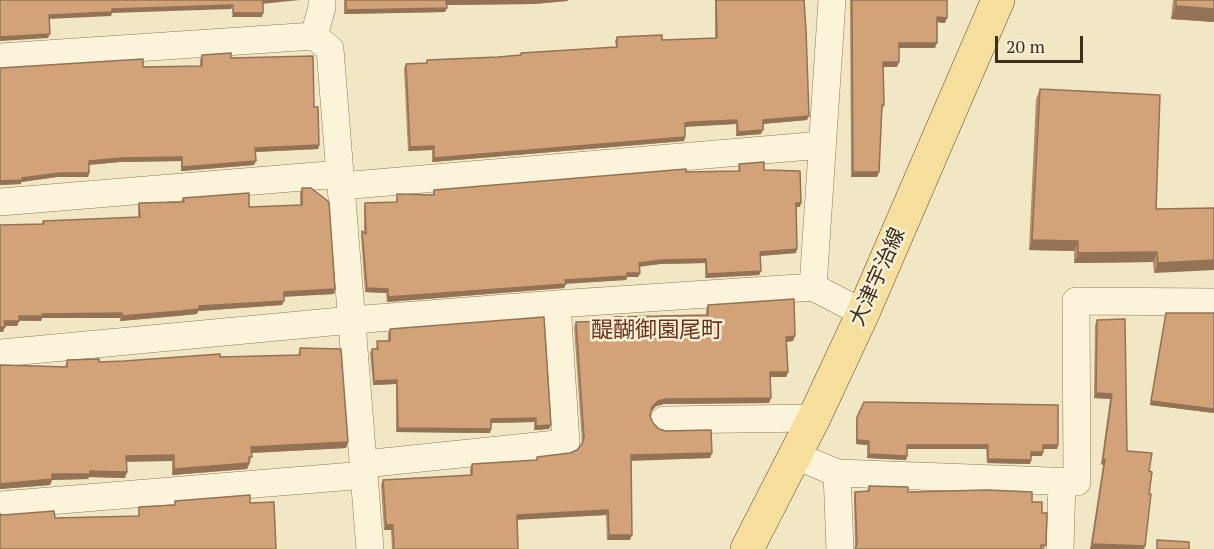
<!DOCTYPE html>
<html>
<head>
<meta charset="utf-8">
<style>
	body { margin:0 }
	#map { position:relative; width:1214px; height:549px; overflow:hidden; background:#f1e7c5; font-family:"PT Serif",serif }
	canvas { display:block }
	.scale { position:absolute; left:995px; top:36px; width:88px; height:27px; box-sizing:border-box; border:3px solid #3d2f1e; border-top:0; padding-left:8px; font-size:18px; line-height:21px; white-space:nowrap; color:#3d2f1e; -webkit-text-stroke:4px #f8f0d6; paint-order:stroke }
</style>
</head>
<body>
<div id="map">
<canvas width="1214" height="549"></canvas>
<div class="scale">20 m</div>
</div>
<script>
const c = document.querySelector('canvas').getContext('2d');
c.lineJoin = 'round';
const poly = rows => new Path2D(rows.map(r => 'M' + r).join(''));
function stroke(path, color, width, dash) { c.strokeStyle = color; c.lineWidth = width; c.lineCap = dash ? 'butt' : 'round'; c.setLineDash(dash || []); c.stroke(path); }
function paint(path, color) { c.fillStyle = color; c.fill(path, 'evenodd'); }
function write(font, color, halo, rows, align = 'center') {
  c.font = font + ' "PT Serif","Noto Sans JP",serif'; c.lineWidth = 5; c.setLineDash([]); c.textBaseline = 'middle'; c.strokeStyle = halo; c.fillStyle = color; for (const [text, x, y, turn = 0] of rows) {
    c.save(); c.translate(x, y); c.rotate((+turn || 0) * Math.PI / 180); c.textAlign = isNaN(turn) ? turn : align; if (halo) c.strokeText(text, 0, 0); c.fillText(text, 0, 0); c.restore();
  }
}
const minor = poly([
	[322,0,322,7,314,36,330,49,370,549],
	[832,0,813,287,863,313],
	[0,57,314,36],
	[341,186,822,145],
	[0,202,340,174],
	[0,353,352,320,557,304,813,287],
	[664,420,814,418],
	[794,455,837,473,1077,482,1076,301,1214,302],
	[364,464,566,443,557,304],
	[837,473,840,549],
	[0,505,365,475],
	[1060,549,1062,482]
]);
const primary = poly([
	[747,549,814,418,863,313,998,0]
]);
const wall = poly([
	[344,0,568,0,567,1,534,4,447,5,445,12,344,14],
	[715,0,804,0,807,120,763,124,761,134,736,136,736,124,690,126,685,127,685,137,684,141,432,162,432,150,408,151,404,68,406,64,426,63,427,60,498,57,520,55,521,53,616,47,615,41,617,37,662,40,715,38],
	[850,0,947,0,945,23,937,22,935,48,899,48,897,67,883,67,884,105,882,110,879,172,877,177,851,177],
	[1173,0,1214,0,1214,22,1171,19],
	[202,55,231,58,314,107,319,145,318,149,255,152,254,165,181,171,181,161,120,162,89,165,89,173,88,177,57,177,21,182,21,184,0,185,0,68,200,66,200,59],
	[1040,89,1156,209,1214,208,1154,273,1153,262,1074,263,1074,251,1029,250,1036,99],
	[739,164,764,170,800,207,796,207,796,253,760,256,761,271,759,275,705,278,705,263,660,264,640,266,640,273,638,277,627,277,626,280,566,283,564,288,387,302,386,293,365,292,361,235,362,231,364,232,364,207,365,203,396,202,397,194,433,195,434,190,686,172,738,171],
	[302,188,335,289,334,294,284,296,282,305,198,311,197,314,179,316,120,321,120,318,42,318,41,321,19,321,17,326,4,326,3,332,0,332,43,221,138,217,138,208,139,203,182,202,183,198,249,207,300,206,300,193],
	[708,305,795,336,793,341,787,342,788,372,786,377,770,377,769,403,664,404,656,406,651,411,650,416,653,423,659,429,712,453,710,458,631,460,630,540,607,540,606,515,517,519,518,549,392,549,391,530,384,530,381,485,383,480,470,476,470,469,472,464,536,460,537,457,570,453,577,450,581,446,582,442,574,327,576,322,612,321,614,317,706,315,706,310],
	[1166,313,1214,313,1214,413,1150,405],
	[1097,320,1127,451,1149,471,1149,494,1144,549,1090,549,1103,465,1101,464,1110,399,1094,398,1095,325],
	[390,329,551,425,549,429,534,430,534,422,491,423,491,429,490,433,396,432,396,384,373,385,370,353,372,349,376,349,377,341,388,341,388,333],
	[300,348,348,442,346,448,252,453,250,463,247,469,172,475,172,461,126,461,125,478,89,477,88,479,52,480,50,485,0,489,0,365,65,367,67,360,99,362,298,355],
	[864,402,1058,445,1057,449,1043,449,1042,456,1031,456,1030,464,987,463,986,449,907,449,907,456,906,460,867,458,867,445,856,444,856,421],
	[869,486,908,492,1032,502,1042,513,1046,545,1044,549,855,549,854,496,855,492,867,491]
]);
const shadedWall = poly([
	[263,0,300,0,261,4],
	[446,0,568,0,567,1,534,4,445,5],
	[233,5,231,9,112,13,111,16,48,19,49,15,112,9],
	[1176,6,1214,9,1214,22,1171,19],
	[447,8,445,12,344,14,346,10],
	[233,13,263,13,262,17,232,17],
	[937,17,947,18,945,23,935,22],
	[50,34,48,38,0,41,0,37],
	[899,43,937,43,935,48,897,48],
	[883,62,899,62,897,67,882,67],
	[809,116,807,120,761,124,763,120],
	[737,120,736,124,684,127,685,123],
	[763,130,761,134,736,136,738,132],
	[685,137,684,141,432,162,434,158],
	[319,145,318,149,254,152,255,148],
	[434,146,432,150,408,151,410,147],
	[182,157,181,161,120,162,87,165,89,161,121,158],
	[256,161,254,165,181,171,182,167],
	[853,172,879,172,877,177,851,177],
	[59,173,89,173,88,177,57,177,21,182,21,184,0,185,0,181],
	[796,203,801,203,800,207,794,207],
	[1032,240,1078,241,1074,251,1029,250],
	[797,249,796,253,759,256,760,252],
	[1157,252,1153,262,1074,263,1078,253],
	[706,259,705,263,660,264,638,267,639,263,662,260],
	[1214,260,1214,270,1154,273,1158,263],
	[761,271,759,275,705,278,707,274],
	[627,273,640,273,638,277,627,277,626,280,564,284,565,280],
	[566,284,564,288,387,302,388,297],
	[367,288,388,289,386,293,365,292],
	[335,289,334,294,282,297,284,292],
	[284,301,282,305,198,311,197,314,120,321,122,316,199,306],
	[122,313,120,318,42,318,41,321,17,320,19,316,42,314],
	[4,321,19,321,17,326,3,326],
	[0,327,5,327,3,332,0,332],
	[795,336,793,341,784,342,786,337],
	[770,372,788,372,786,377,768,377],
	[397,380,396,384,373,385,374,381],
	[1096,393,1112,394,1110,399,1094,398],
	[771,398,769,403,664,404,656,406,651,412,652,407,658,401,666,399],
	[1151,401,1214,409,1214,413,1150,405],
	[536,418,534,422,490,423,491,419],
	[551,425,549,429,534,430,536,426],
	[398,428,491,429,490,433,396,432],
	[857,440,869,441,867,445,856,444],
	[348,442,346,448,249,453,251,447],
	[941,444,988,445,986,449,906,449,907,445],
	[1043,445,1058,445,1057,449,1042,449],
	[1031,452,1043,452,1042,456,1030,456],
	[712,453,710,458,629,461,631,455],
	[869,454,907,456,906,460,867,458],
	[174,455,172,461,124,462,126,456],
	[988,459,1031,460,1030,464,987,463],
	[1103,459,1105,459,1103,465,1101,464],
	[249,463,247,469,172,475,174,469],
	[90,471,127,472,125,478,89,477,88,479,52,480,50,485,0,489,0,484,52,474],
	[608,510,606,515,515,520,517,515],
	[386,525,393,525,391,530,384,530],
	[609,535,632,535,630,540,607,540],
	[1092,544,1145,546,1144,549,1090,549]
]);
const building = poly([
	[0,0,263,0,263,13,233,13,233,5,112,9,112,12,49,15,50,34,0,37,0,0],
	[346,0,481,0,446,0,447,8,346,10,346,0],
	[716,0,804,0,806,30,809,116,763,120,763,130,738,132,737,120,692,122,685,123,685,137,434,158,434,146,410,147,406,64,427,63,427,60,498,57,521,55,521,53,617,47,617,37,662,35,662,40,717,38,716,0],
	[852,0,947,0,947,18,937,17,937,43,899,43,899,62,883,62,884,105,882,105,879,172,853,172,852,0],
	[1176,0,1214,0,1214,9,1176,6,1176,0],
	[231,53,231,58,313,56,314,107,318,107,319,145,255,148,256,161,182,167,182,157,121,158,89,161,89,173,59,173,22,178,22,180,0,181,0,68,143,59,143,67,202,66,202,55,231,53],
	[1040,89,1160,95,1156,209,1214,208,1214,260,1158,263,1157,252,1078,253,1078,241,1032,240,1040,89],
	[764,162,764,170,800,171,801,203,796,203,797,249,760,252,761,271,707,274,706,259,662,260,639,263,640,273,627,273,627,276,565,280,566,284,388,297,388,289,367,288,362,231,366,234,365,203,397,202,397,194,434,195,434,190,686,169,686,172,740,171,739,164,764,162],
	[302,188,311,188,329,202,335,289,284,292,284,301,199,306,199,309,181,311,122,316,122,313,42,314,43,316,19,316,19,321,4,321,5,327,0,327,0,225,44,224,43,221,140,217,139,203,184,202,183,198,249,193,249,207,302,205,302,188],
	[794,299,795,336,786,337,788,372,770,372,771,398,666,399,658,401,652,407,650,416,653,423,659,429,666,431,711,430,712,453,631,455,632,535,609,535,608,510,517,515,518,549,394,549,393,525,386,525,383,480,472,475,472,464,537,460,537,457,570,453,577,450,582,444,584,437,576,322,614,321,614,317,708,315,708,305,794,299],
	[1166,313,1214,313,1214,409,1151,401,1166,313],
	[544,317,551,425,536,426,536,418,491,419,491,429,398,428,397,380,374,381,372,349,378,349,377,341,390,341,390,329,544,317],
	[1125,319,1127,451,1152,453,1149,471,1152,472,1149,494,1151,494,1145,546,1092,544,1105,459,1103,459,1112,394,1096,393,1097,320,1125,319],
	[300,348,341,349,348,442,251,447,252,457,249,457,249,463,174,469,174,455,126,456,127,472,90,471,90,474,52,474,52,479,0,484,0,365,67,367,67,360,99,359,99,362,124,361,220,354,220,357,300,355,300,348],
	[864,402,1058,405,1058,445,1043,445,1043,452,1031,452,1031,460,988,459,988,445,907,445,907,456,869,454,869,441,857,440,857,417,864,402],
	[869,486,908,487,908,492,988,490,1032,492,1032,502,1042,502,1042,513,1047,513,1046,545,1041,545,1041,549,855,549,857,544,855,492,869,491,869,486],
	[250,495,250,503,274,502,276,549,0,549,0,514,3,515,54,511,55,518,139,516,139,507,175,505,175,501,250,495],
	[1157,540,1189,542,1189,549,1157,549,1157,540]
]);
const streetNames = [
	["大津宇治線",878,277,-66]
];
const neighbourhoodNames = [
	["醍醐御園尾町",657,331]
];
stroke(minor, '#8e795a', 28);
stroke(primary, '#5c462e', 34);
stroke(minor, '#fbf3da', 27);
stroke(primary, '#f6df9c', 33);
paint(wall, '#b58c68');
paint(shadedWall, '#937255');
paint(building, '#d2a379');
stroke(building, '#937255', 1.5);
write('21px', '#3d2f1e', '#f8f0d6', streetNames);
write('22px', '#6d311b', '#f8f0d6', neighbourhoodNames);
</script>
</body>
</html>
